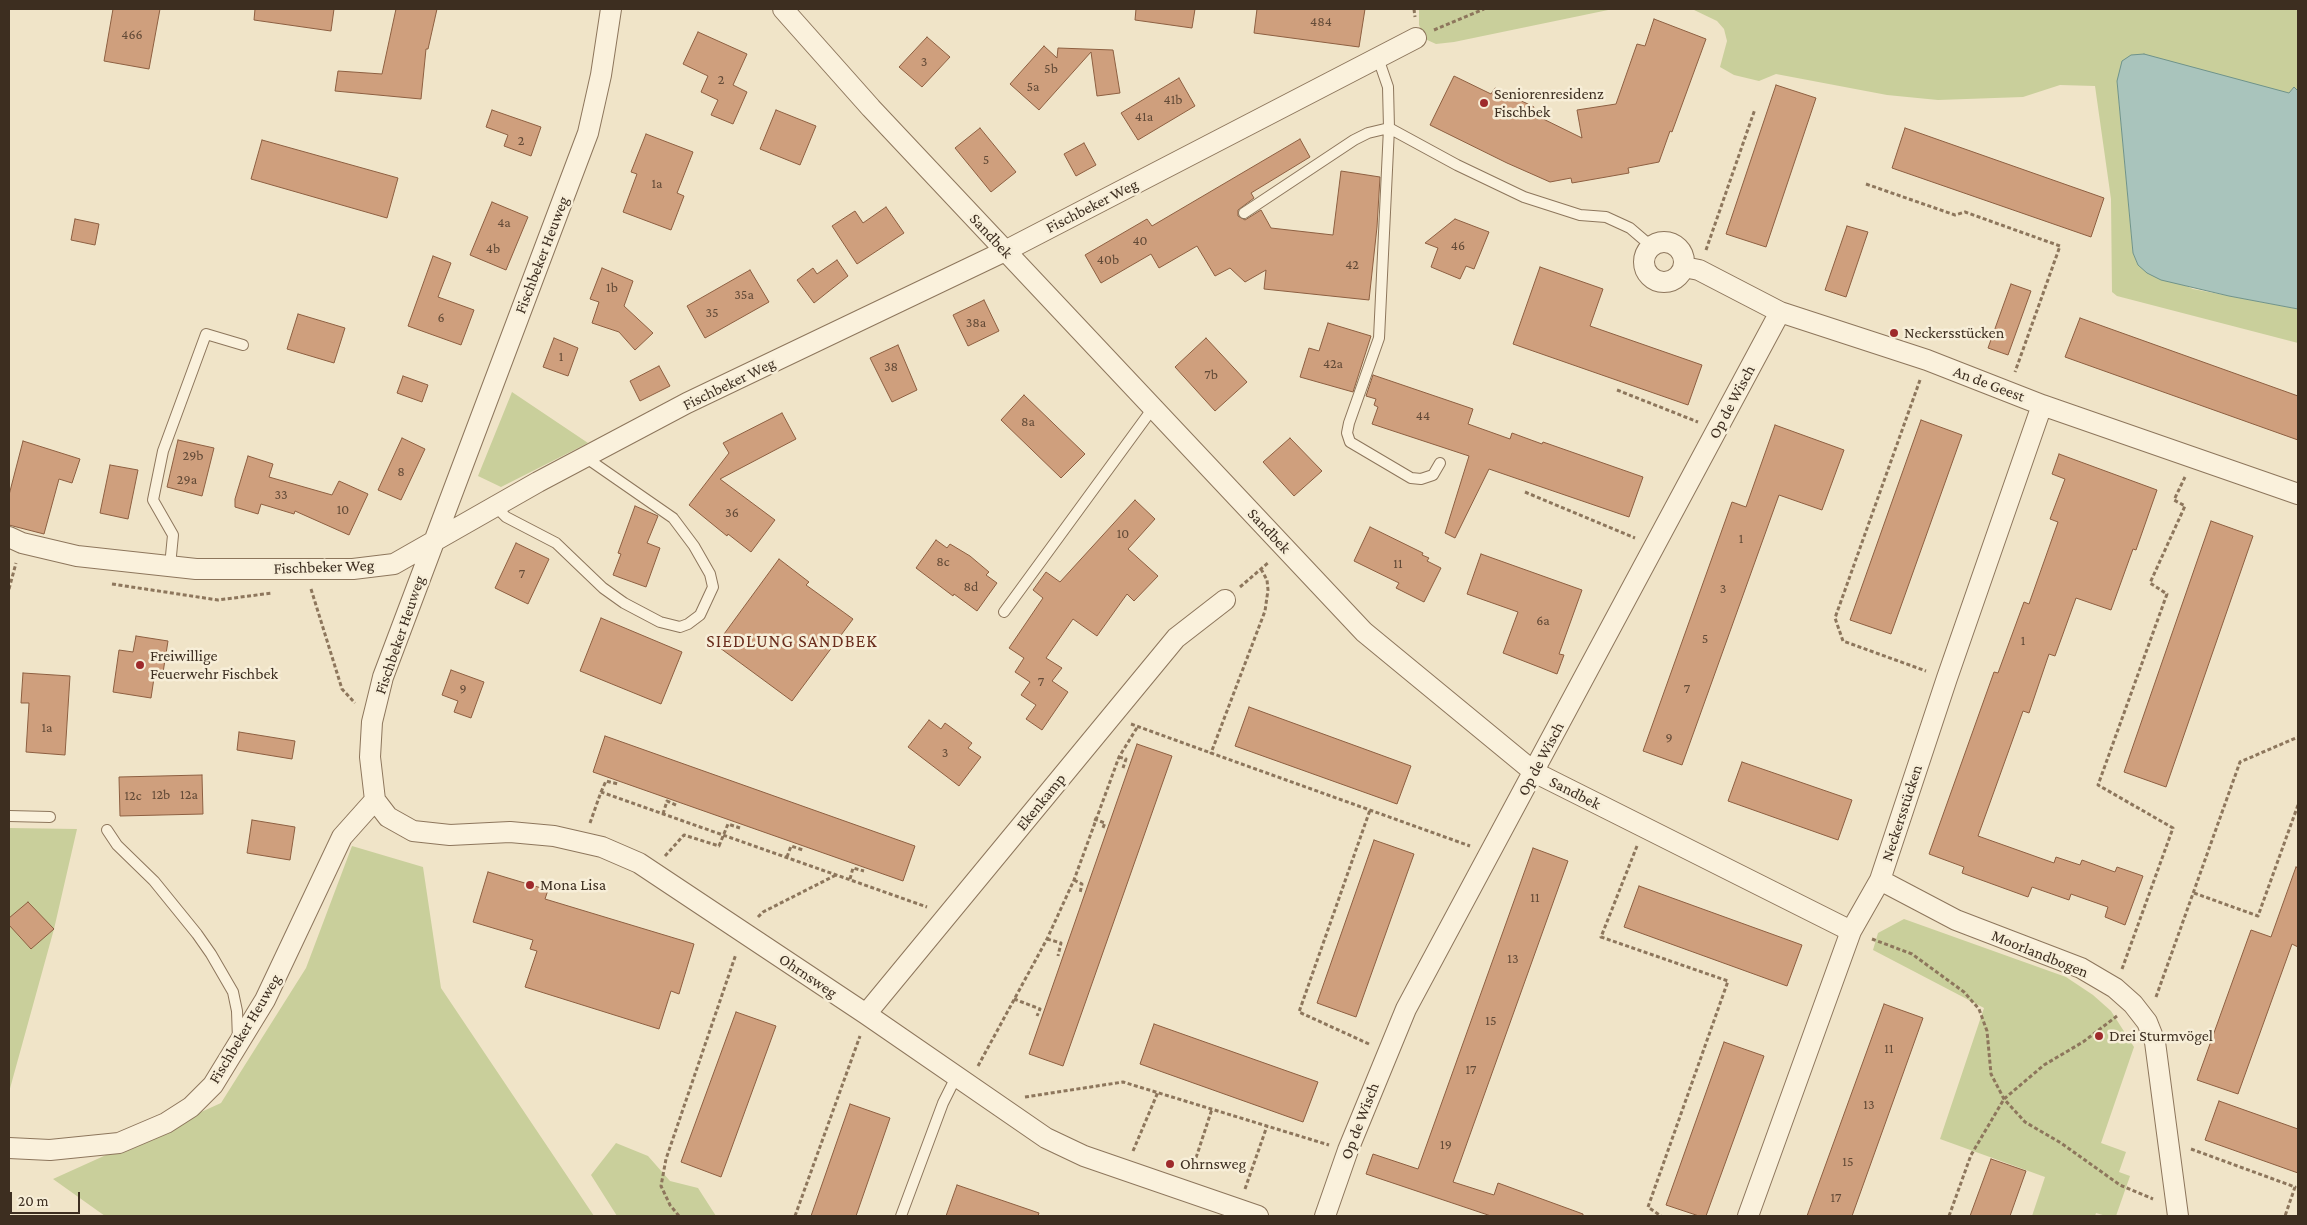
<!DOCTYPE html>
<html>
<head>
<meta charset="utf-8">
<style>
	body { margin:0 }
	#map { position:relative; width:2307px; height:1225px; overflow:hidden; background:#f0e4c8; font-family:"Crimson Pro",serif }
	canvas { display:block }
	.frame { position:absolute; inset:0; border:10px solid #3d2e20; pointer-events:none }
	.scale { position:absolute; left:10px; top:1192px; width:70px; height:22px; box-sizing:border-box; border:2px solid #3d2e20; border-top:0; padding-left:6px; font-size:15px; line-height:18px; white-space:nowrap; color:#3d2e20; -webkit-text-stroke:4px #f7eed8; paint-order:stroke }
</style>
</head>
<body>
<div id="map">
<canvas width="2307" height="1225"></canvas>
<div class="frame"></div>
<div class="scale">20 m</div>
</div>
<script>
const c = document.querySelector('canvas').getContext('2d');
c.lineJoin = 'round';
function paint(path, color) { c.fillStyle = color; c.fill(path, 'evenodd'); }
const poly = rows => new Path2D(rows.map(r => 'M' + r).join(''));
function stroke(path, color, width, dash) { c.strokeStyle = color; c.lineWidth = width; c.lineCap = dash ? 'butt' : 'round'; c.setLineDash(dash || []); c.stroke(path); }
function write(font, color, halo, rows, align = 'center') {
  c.font = font + ' "Crimson Pro",serif'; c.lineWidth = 5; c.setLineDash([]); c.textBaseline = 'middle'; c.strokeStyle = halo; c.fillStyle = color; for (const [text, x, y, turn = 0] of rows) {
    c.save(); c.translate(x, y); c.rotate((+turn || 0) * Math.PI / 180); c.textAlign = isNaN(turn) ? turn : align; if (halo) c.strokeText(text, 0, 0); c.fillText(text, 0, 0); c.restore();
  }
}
const green = poly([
	[1419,9,1613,9,1454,42,1436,44,1425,39,1419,25],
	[1692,9,2298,9,2298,91,2294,87,2289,93,2117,81,2133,253,2138,265,2193,289,2298,309,2298,343,2117,296,2112,292,2111,199,2095,86,2060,85,2023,97,1938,100,1887,95,1776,74,1759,81,1734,75,1720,67,1727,41,1724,29,1717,21],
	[512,392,588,443,501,487,478,476],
	[9,828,77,829,54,929,9,1092],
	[352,846,423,867,441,988,594,1216,105,1216,53,1179,221,1103,306,968],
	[1904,919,2066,977,2093,995,2111,1011,2134,1047,2101,1143,2126,1152,2119,1172,2130,1176,2116,1216,2106,1216,2096,1213,2095,1216,2032,1216,2045,1177,1940,1139,1984,1008,1873,950,1878,933],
	[616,1143,648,1156,670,1181,698,1188,716,1216,617,1216,591,1175]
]);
const water = poly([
	[2144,54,2289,93,2294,87,2298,91,2298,309,2229,296,2161,280,2147,273,2138,265,2133,253,2117,81,2122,61,2131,55,2144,54]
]);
const building = poly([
	[113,9,160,9,149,69,104,61,113,9],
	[255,9,334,9,331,31,254,20,255,9],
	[396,9,437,9,428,49,426,49,421,99,335,91,338,71,382,74,396,9],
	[1136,9,1195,9,1192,28,1135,20,1136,9],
	[1257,9,1365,9,1359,47,1254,33,1257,9],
	[1654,19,1706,39,1672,132,1670,131,1659,162,1628,168,1629,173,1572,183,1571,178,1550,182,1507,163,1430,125,1454,76,1491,94,1495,88,1534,107,1531,113,1582,138,1577,110,1616,104,1637,44,1645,46,1654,19],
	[698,32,747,54,733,85,747,92,733,124,711,115,718,100,701,92,708,76,683,64,698,32],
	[927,37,950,57,922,87,899,67,927,37],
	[1044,46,1057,58,1058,48,1113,50,1120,93,1097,96,1091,52,1039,110,1010,84,1044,46],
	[1179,78,1195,106,1138,140,1121,113,1179,78],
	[1776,85,1816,98,1766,247,1726,234,1776,85],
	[492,110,541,127,531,156,504,146,508,135,486,127,492,110],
	[776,110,816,126,800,165,760,149,776,110],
	[980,128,1016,172,991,192,955,148,980,128],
	[1905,128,2104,198,2091,237,1892,168,1905,128],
	[646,134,693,152,677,193,684,196,671,230,623,212,637,174,631,172,646,134],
	[1300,139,1310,157,1251,193,1254,198,1238,210,1238,216,1245,220,1261,210,1271,228,1333,235,1341,171,1380,177,1377,227,1369,300,1264,289,1266,270,1245,282,1230,268,1215,276,1197,246,1159,268,1151,254,1101,283,1085,255,1147,219,1152,226,1300,139],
	[262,140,398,178,387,218,251,179,262,140],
	[1084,143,1096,165,1076,176,1064,154,1084,143],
	[492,202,528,217,506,270,470,255,492,202],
	[886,207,904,233,857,264,832,226,855,211,863,223,886,207],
	[75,219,99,224,95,245,71,240,75,219],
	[1455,219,1489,232,1474,269,1466,266,1460,279,1431,267,1438,248,1425,243,1455,219],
	[1847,226,1868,232,1846,297,1825,290,1847,226],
	[433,256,451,263,438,297,474,310,461,345,408,326,433,256],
	[837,260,848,276,814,303,797,280,813,268,817,274,837,260],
	[1540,267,1603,289,1590,326,1702,365,1688,405,1513,344,1540,267],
	[602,268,633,281,624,306,653,333,635,350,619,332,592,323,599,302,590,299,602,268],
	[750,270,769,302,705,338,687,306,750,270],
	[2011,284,2031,291,2008,355,1988,348,2011,284],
	[984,300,999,331,968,346,953,315,984,300],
	[298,314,345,328,334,363,287,349,298,314],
	[2080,318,2298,396,2298,440,2065,357,2080,318],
	[1328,323,1371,336,1353,392,1300,377,1309,348,1319,351,1328,323],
	[554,338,578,348,568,376,543,367,554,338],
	[1206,338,1247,382,1215,411,1175,367,1206,338],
	[898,345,917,390,892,402,870,358,898,345],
	[659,366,670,386,640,401,630,381,659,366],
	[1373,375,1473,409,1468,424,1510,439,1512,433,1542,444,1543,442,1643,477,1629,517,1489,469,1455,538,1445,533,1469,456,1372,424,1378,407,1374,405,1376,399,1366,396,1373,375],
	[403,376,428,385,422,402,397,393,403,376],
	[1024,395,1085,454,1061,478,1001,420,1024,395],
	[782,413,796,439,720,479,775,520,751,552,728,534,727,536,689,505,729,453,723,443,782,413],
	[1921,420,1962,435,1891,634,1850,620,1921,420],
	[1775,425,1844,450,1822,510,1779,495,1682,765,1643,751,1732,502,1746,507,1775,425],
	[402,438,425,449,401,500,378,490,402,438],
	[1290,438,1322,471,1294,496,1263,462,1290,438],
	[178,440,214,448,202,496,167,487,178,440],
	[23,441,80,459,72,483,59,479,44,534,9,525,9,495,23,441],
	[2059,454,2157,490,2136,550,2133,549,2111,610,2076,598,2055,656,2049,654,2029,713,2023,711,1978,836,2054,863,2056,857,2080,865,2082,860,2115,872,2117,867,2143,876,2125,925,2105,917,2108,907,2071,894,2069,900,2032,887,2028,897,1962,873,1964,867,1929,854,1994,672,1998,673,2024,602,2029,604,2058,522,2050,519,2065,479,2052,474,2059,454],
	[248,456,273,464,269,477,332,495,339,481,368,494,349,535,295,511,294,514,261,504,258,514,235,507,235,499,248,456],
	[110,465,138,470,128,519,100,513,110,465],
	[1135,500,1155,519,1128,549,1158,576,1134,601,1127,594,1097,636,1073,619,1046,658,1062,668,1052,681,1068,692,1042,730,1026,719,1036,705,1021,695,1030,682,1015,672,1024,658,1009,648,1043,598,1033,590,1046,572,1060,582,1135,500],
	[635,506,658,516,647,543,660,548,646,587,613,575,621,554,618,553,635,506],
	[2211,521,2253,536,2166,787,2124,772,2211,521],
	[1370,527,1423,553,1422,555,1429,558,1427,561,1441,568,1424,602,1396,588,1399,583,1354,561,1370,527],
	[936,540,947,548,950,544,970,556,989,572,986,575,997,583,977,611,954,594,953,596,916,568,936,540],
	[516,543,549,559,528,604,495,588,516,543],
	[1481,554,1582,590,1559,654,1564,655,1557,674,1503,653,1518,612,1467,594,1481,554],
	[779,559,809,582,806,585,853,619,792,701,716,645,779,559],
	[601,618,682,652,661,704,580,671,601,618],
	[136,636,168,641,162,679,154,678,151,698,113,692,119,650,133,652,136,636],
	[451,670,484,682,471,718,454,712,458,701,442,695,451,670],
	[23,673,70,676,65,755,26,752,29,703,21,703,23,673],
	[1249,707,1411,766,1397,804,1235,746,1249,707],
	[929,720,941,729,945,723,972,743,968,748,981,757,959,786,908,747,929,720],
	[239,732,295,741,292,759,237,750,239,732],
	[605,736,915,846,903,881,593,772,605,736],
	[1137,744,1172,756,1063,1066,1029,1054,1137,744],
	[1742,762,1852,800,1838,840,1728,801,1742,762],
	[202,775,203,814,120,816,119,777,202,775],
	[252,820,295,827,290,860,247,853,252,820],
	[1374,840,1414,854,1356,1017,1317,1003,1374,840],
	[1533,848,1568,861,1453,1182,1494,1195,1498,1183,1583,1214,1583,1216,1491,1216,1366,1174,1373,1154,1418,1169,1533,848],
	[2296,867,2298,868,2298,947,2292,944,2238,1094,2197,1080,2251,930,2271,937,2296,867],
	[488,872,548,890,545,899,694,944,679,994,671,991,659,1029,525,987,537,951,530,949,533,940,473,922,488,872],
	[1639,886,1802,945,1787,986,1624,927,1639,886],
	[28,902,54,929,31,949,9,925,9,918,28,902],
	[1884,1004,1923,1018,1852,1216,1807,1216,1884,1004],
	[736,1012,776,1026,721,1177,681,1162,736,1012],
	[1154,1024,1318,1082,1303,1122,1140,1064,1154,1024],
	[1724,1042,1764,1056,1706,1216,1699,1216,1666,1205,1724,1042],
	[2219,1101,2298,1129,2298,1173,2205,1140,2219,1101],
	[850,1104,890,1118,856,1216,811,1216,850,1104],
	[1991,1159,2026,1171,2010,1216,1970,1216,1991,1159],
	[957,1185,1039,1213,1038,1216,946,1216,957,1185]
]);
const path = poly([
	[1414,9,1415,17],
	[1434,30,1484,9],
	[1866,184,1955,215,1965,212,2060,246,2015,372],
	[1706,250,1755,109],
	[1920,380,1835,618,1843,641,1926,671],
	[1617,390,1698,422],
	[1525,492,1635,538],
	[1261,569,1267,580,1268,590,1265,611,1211,753,1470,846],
	[112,584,218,600,272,593],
	[1240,587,1269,562],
	[9,589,16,563],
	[311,589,342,689,355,703],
	[1131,724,1211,753],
	[1119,757,1126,759,1123,768],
	[601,792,606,781,618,784],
	[663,814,667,801,678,806],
	[1094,819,1105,823,1102,830],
	[590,823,601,792,927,907],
	[1637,846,1601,937,1728,981,1648,1207,1661,1216],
	[665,856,684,835,719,846,728,824,740,828],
	[787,857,791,846,803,850],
	[850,879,853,868,864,871],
	[1074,880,1082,884,1080,893],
	[2194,893,2258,916,2298,805],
	[758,917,763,912,836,875],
	[1047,939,1061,943,1058,956],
	[1872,939,1912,954,1964,992,1979,1009,1987,1031,1991,1074,2004,1099,2025,1122,2061,1143,2120,1185,2153,1199],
	[2122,969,2173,828,2098,785,2167,594,2150,583,2185,506,2174,500,2185,477],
	[2156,997,2240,762,2298,737],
	[1014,999,1040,1009,1037,1016],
	[1369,1044,1299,1012,1370,810],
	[978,1066,1047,939,1074,880,1119,757,1138,726],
	[1025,1097,1123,1082,1329,1145],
	[2191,1149,2295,1187,2285,1216],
	[1133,1151,1158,1092],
	[1192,1170,1212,1109],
	[1245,1189,1267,1126],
	[679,1216,670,1205,661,1186,666,1159,736,954],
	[795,1216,860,1036],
	[1949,1216,1971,1155,2004,1099,2044,1065,2083,1042,2117,1016]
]);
const lane = poly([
	[1378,58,1388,87,1389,128,1379,338,1349,423,1347,433,1350,442,1411,478,1421,479,1433,475,1440,463],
	[1244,213,1354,140,1368,133,1389,128,1457,165,1524,197,1580,215,1606,217,1630,228,1651,246],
	[495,506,506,517,556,543,603,588,624,603,660,622,680,627,688,624,700,615,713,587,710,574,694,546,673,518,585,457],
	[170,566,173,535,153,500,163,451,206,334,243,345],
	[1004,612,1153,408],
	[9,816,50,817],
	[107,830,117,845,154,881,197,934,211,954,233,992,237,1011,238,1040],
	[901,1216,943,1103,956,1077]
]);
const street = poly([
	[783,9,871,108,1364,632,1534,772,1851,931],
	'1644 262a20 20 0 1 1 40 0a20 20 0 1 1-40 0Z',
	[1684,267,1699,270,1780,312,1927,360,2042,405,2298,494],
	[9,537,22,543,77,556,196,569,353,569,394,564,538,482,687,403,1005,251,1416,38],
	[375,800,388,817,413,831,450,835,510,832,554,836,602,847,639,863,866,1014,1046,1138,1084,1156,1258,1216],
	[1880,880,1956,920,2081,968,2115,988,2133,1004,2147,1022,2155,1042,2178,1216],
	[866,1014,1176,638,1225,600],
	[9,1148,50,1150,119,1143,166,1123,191,1107,213,1085,265,1000,342,837,375,800,370,757,372,722,383,677,588,133,601,75,611,9],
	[1325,1216,1348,1150,1406,1009,1780,312],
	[1748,1216,1851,931,1880,880,1947,678,2042,405]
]);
const markers = [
	[1484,103,5,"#9e2a2b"],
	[1894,333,5,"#9e2a2b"],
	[140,665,5,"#9e2a2b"],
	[530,885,5,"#9e2a2b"],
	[2099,1036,5,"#9e2a2b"],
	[1170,1164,5,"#9e2a2b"]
];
const numberNames = [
	["484",1321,22],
	["466",132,35],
	["3",924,62],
	["5b",1051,69],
	["2",721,80],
	["5a",1033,87],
	["41b",1173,100],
	["41a",1144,117],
	["2",521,141],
	["5",986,160],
	["1a",657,184],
	["4a",504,223],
	["40",1140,241],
	["46",1458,246],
	["4b",493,249],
	["40b",1108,260],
	["42",1352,265],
	["1b",612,288],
	["35a",744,295],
	["35",712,313],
	["6",441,318],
	["38a",976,323],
	["1",561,357],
	["42a",1333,364],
	["38",891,367],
	["7b",1211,375],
	["44",1423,416],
	["8a",1028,422],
	["29b",193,456],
	["8",401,472],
	["29a",187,480],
	["33",281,495],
	["10",343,510],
	["36",732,513],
	["10",1123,534],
	["1",1741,539],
	["8c",943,562],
	["11",1398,564],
	["7",522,574],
	["8d",971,587],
	["3",1723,589],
	["6a",1543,621],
	["5",1705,639],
	["1",2023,641],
	["7",1041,682],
	["9",463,689],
	["7",1687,689],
	["1a",47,728],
	["9",1669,738],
	["3",945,753],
	["12b",161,795],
	["12a",189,795],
	["12c",133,796],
	["11",1535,898],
	["13",1513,959],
	["15",1491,1021],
	["11",1889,1049],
	["17",1471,1070],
	["13",1869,1105],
	["19",1446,1145],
	["15",1848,1162],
	["17",1836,1198]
];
const poiNames = [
	["Seniorenresidenz",1494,94],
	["Fischbek",1494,112],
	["Neckersstücken",1904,333],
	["Freiwillige",150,656],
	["Feuerwehr Fischbek",150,674],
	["Mona Lisa",540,885],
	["Drei Sturmvögel",2109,1036],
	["Ohrnsweg",1180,1164]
];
const streetNames = [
	["Fischbeker Weg",1092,206,-27],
	["Sandbek",991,236,47],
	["Fischbeker Heuweg",542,255,-69],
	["Fischbeker Weg",729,384,-26],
	["An de Geest",1989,384,21],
	["Op de Wisch",1732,402,-62],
	["Sandbek",1269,531,47],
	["Fischbeker Weg",324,567,-2],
	["Fischbeker Heuweg",400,635,-71],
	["Op de Wisch",1541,759,-62],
	["Sandbek",1575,793,27],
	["Ekenkamp",1041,802,-51],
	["Neckersstücken",1902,813,-72],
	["Moorlandbogen",2040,954,22],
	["Ohrnsweg",808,976,34],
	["Fischbeker Heuweg",245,1029,-59],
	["Op de Wisch",1360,1121,-69]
];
const neighbourhoodNames = [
	["SIEDLUNG SANDBEK",792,641]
];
paint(green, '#c9cf9b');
paint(water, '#a9c4bc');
stroke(water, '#6f938a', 1);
paint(building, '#cf9f7d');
stroke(building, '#8d5f41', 1);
stroke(lane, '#8d765c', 12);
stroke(street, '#8d765c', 22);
stroke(path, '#8d765c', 3, [4, 2.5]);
stroke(lane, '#faf1dc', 10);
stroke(street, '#faf1dc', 20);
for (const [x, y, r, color] of markers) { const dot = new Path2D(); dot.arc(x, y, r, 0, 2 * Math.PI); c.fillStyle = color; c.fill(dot); stroke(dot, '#f7eed8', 2); }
write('14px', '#624a37', null, numberNames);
write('16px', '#3d2e20', '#f7eed8', poiNames, 'left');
write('16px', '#3d2e20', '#f7eed8', streetNames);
c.letterSpacing = '1px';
write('18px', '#6b2e1e', '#f7eed8', neighbourhoodNames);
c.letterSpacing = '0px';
</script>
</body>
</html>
